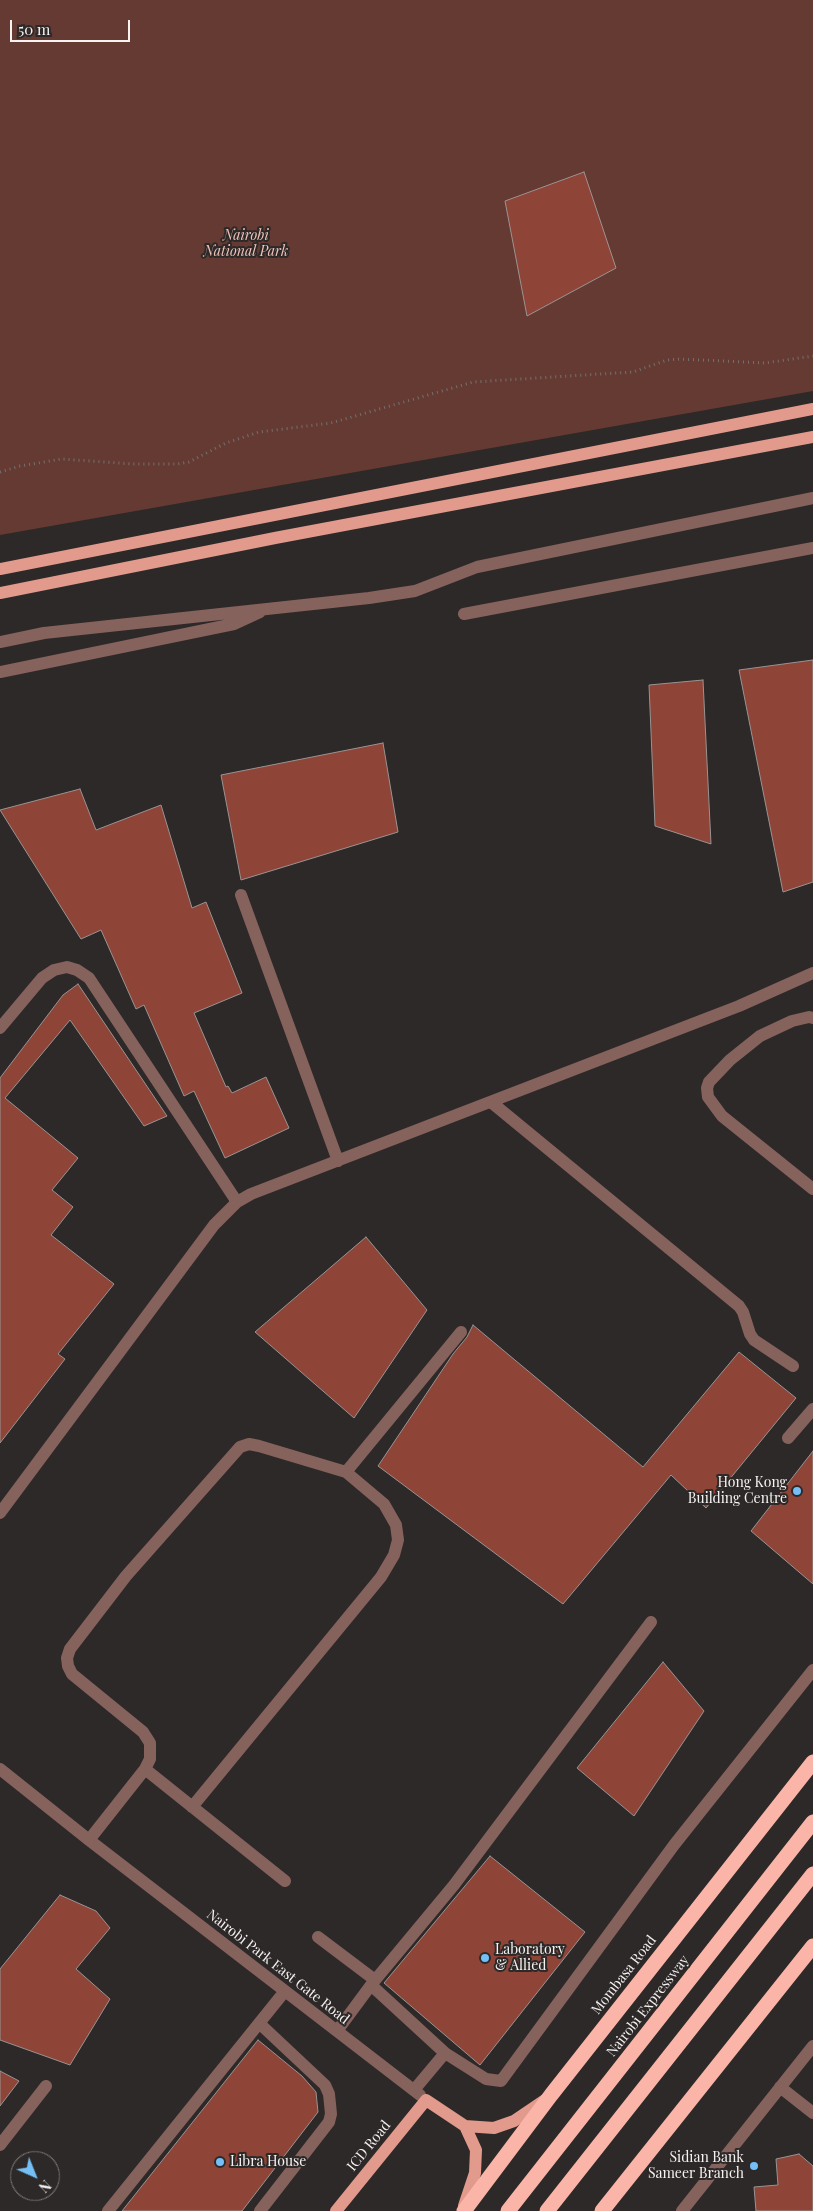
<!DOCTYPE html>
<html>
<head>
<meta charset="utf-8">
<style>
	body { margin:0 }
	#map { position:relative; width:813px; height:2211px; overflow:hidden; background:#2d2928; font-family:"Playfair Display",serif }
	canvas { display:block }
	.north { position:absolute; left:10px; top:2151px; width:50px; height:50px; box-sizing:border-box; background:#2d2928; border:1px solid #7d7978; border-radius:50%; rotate:136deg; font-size:14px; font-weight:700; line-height:20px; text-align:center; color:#f5f2f1 }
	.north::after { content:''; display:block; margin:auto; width:18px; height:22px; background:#74c0f6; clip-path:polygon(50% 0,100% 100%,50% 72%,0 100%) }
	.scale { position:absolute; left:10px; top:20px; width:120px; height:22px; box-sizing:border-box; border:2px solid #f5f2f1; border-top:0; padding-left:6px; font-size:15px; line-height:18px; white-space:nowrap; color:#f5f2f1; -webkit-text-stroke:4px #2d2928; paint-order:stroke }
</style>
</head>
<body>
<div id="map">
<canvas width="813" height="2211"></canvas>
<div class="north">N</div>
<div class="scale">50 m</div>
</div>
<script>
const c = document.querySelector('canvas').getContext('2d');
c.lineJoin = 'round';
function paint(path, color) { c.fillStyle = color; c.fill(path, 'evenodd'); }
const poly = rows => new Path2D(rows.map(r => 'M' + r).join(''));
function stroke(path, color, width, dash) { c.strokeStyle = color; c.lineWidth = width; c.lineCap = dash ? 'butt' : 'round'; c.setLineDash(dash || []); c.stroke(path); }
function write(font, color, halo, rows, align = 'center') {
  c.font = font + ' "Playfair Display",serif'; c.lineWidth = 4; c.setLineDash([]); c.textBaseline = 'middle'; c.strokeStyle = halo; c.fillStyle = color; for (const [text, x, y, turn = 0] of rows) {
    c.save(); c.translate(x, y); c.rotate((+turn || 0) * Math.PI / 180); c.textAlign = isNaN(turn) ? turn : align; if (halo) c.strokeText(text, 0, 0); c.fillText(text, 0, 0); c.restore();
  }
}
const green = poly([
	[0,0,813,0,813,391,0,535]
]);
const building = poly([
	[584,172,616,268,527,316,505,201,584,172],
	[813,660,813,882,783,892,739,670,813,660],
	[703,680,711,844,655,826,649,685,703,680],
	[383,743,398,832,241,880,221,775,383,743],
	[80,789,96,830,161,805,192,908,206,902,242,993,194,1013,226,1087,228,1086,232,1093,266,1077,289,1128,225,1158,194,1091,184,1096,144,1005,136,1009,101,930,81,939,0,810,80,789],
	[78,984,167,1116,144,1126,70,1020,5,1098,78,1158,52,1190,73,1207,51,1235,114,1284,58,1354,65,1359,0,1443,0,1078,63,995,78,984],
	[366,1237,427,1310,354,1418,255,1332,366,1237],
	[473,1325,643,1467,739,1352,796,1398,706,1508,671,1475,563,1604,378,1466,453,1354,467,1337,473,1325],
	[813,1451,813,1584,751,1531,813,1451],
	[663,1662,704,1711,634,1816,577,1768,663,1662],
	[490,1856,585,1932,480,2065,384,1983,490,1856],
	[60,1895,96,1911,110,1928,76,1969,110,1999,70,2065,0,2040,0,1969,60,1895],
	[258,2040,302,2076,316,2092,318,2112,242,2211,122,2211,258,2040],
	[0,2071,19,2081,0,2106,0,2071],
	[799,2154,813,2166,813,2211,756,2211,754,2187,778,2185,776,2159,799,2154]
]);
const path = poly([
	[0,472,20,466,62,459,133,464,177,464,189,462,226,443,259,432,331,423,473,382,633,372,667,360,680,359,765,363,813,356]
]);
const minor = poly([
	[464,614,813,548],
	[0,642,44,633,369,598,415,591,477,567,813,498],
	[0,672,234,624,260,612],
	[241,895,338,1161],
	[813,1018,809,1017,792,1021,760,1036,730,1060,709,1082,707,1088,708,1097,722,1116,813,1189],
	[0,1028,42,978,54,970,67,967,77,970,89,978,237,1202],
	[491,1102,739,1306,743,1312,750,1334,754,1340,793,1366],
	[788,1438,813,1409],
	[346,1472,461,1332],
	[0,1513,214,1225,237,1202,251,1194,739,1006,813,973],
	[0,1769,89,1840,420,2095],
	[145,1769,285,1881],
	[89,1840,145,1769,150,1759,150,1743,143,1732,72,1674,68,1666,67,1658,70,1649,126,1576,240,1447,249,1444,259,1446,346,1472,384,1504,396,1525,398,1540,394,1555,381,1577,192,1807],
	[318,1937,375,1980],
	[259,2023,325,2085,329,2094,331,2114,329,2122,260,2211],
	[337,2031,371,1985],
	[445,2053,371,1985,454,1885,651,1622],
	[780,2087,813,2113],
	[414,2090,445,2053,486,2079,501,2081,674,1845,813,1670],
	[0,2145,46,2086],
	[108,2211,285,1991],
	[682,2211,813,2046]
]);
const major = poly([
	[0,569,813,409],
	[0,593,275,538,813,437],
	[464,2206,475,2173,476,2150,465,2126],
	[336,2211,426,2100,465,2126,494,2128,514,2121,545,2100]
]);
const highway = poly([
	[464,2211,551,2095,813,1762],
	[508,2211,813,1822],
	[547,2211,813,1874],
	[602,2211,813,1946]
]);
const markers = [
	[797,1491,5,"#74c0f6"],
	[485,1958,5,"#74c0f6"],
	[220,2162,5,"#74c0f6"],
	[754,2166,5,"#74c0f6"]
];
const parkNames = [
	["Nairobi",246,236],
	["National Park",246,252]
];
const poiNames = [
	["Hong Kong",787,1483],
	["Building Centre",787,1499],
	["Laboratory",495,1950,"left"],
	["& Allied",495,1966,"left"],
	["Sidian Bank",744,2158],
	["Sameer Branch",744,2174],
	["Libra House",230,2162,"left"]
];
const streetNames = [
	["Nairobi Park East Gate Road",278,1967,38],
	["Mombasa Road",624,1975,-52],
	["Nairobi Expressway",648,2006,-52],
	["ICD Road",369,2146,-51]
];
paint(green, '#653a32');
paint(building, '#8f4438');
stroke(building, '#999493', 1);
stroke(path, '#73706f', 3, [1, 4]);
stroke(minor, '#86625c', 12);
stroke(major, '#e19a8c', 12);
stroke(highway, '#fbb5a8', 15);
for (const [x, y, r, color] of markers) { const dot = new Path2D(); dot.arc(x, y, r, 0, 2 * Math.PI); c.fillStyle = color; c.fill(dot); stroke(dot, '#2d2928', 2); }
write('italic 14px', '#f1c3ba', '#2d2928', parkNames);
write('14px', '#f5f2f1', '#2d2928', poiNames, 'right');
write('14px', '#f5f2f1', '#2d2928', streetNames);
</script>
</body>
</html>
